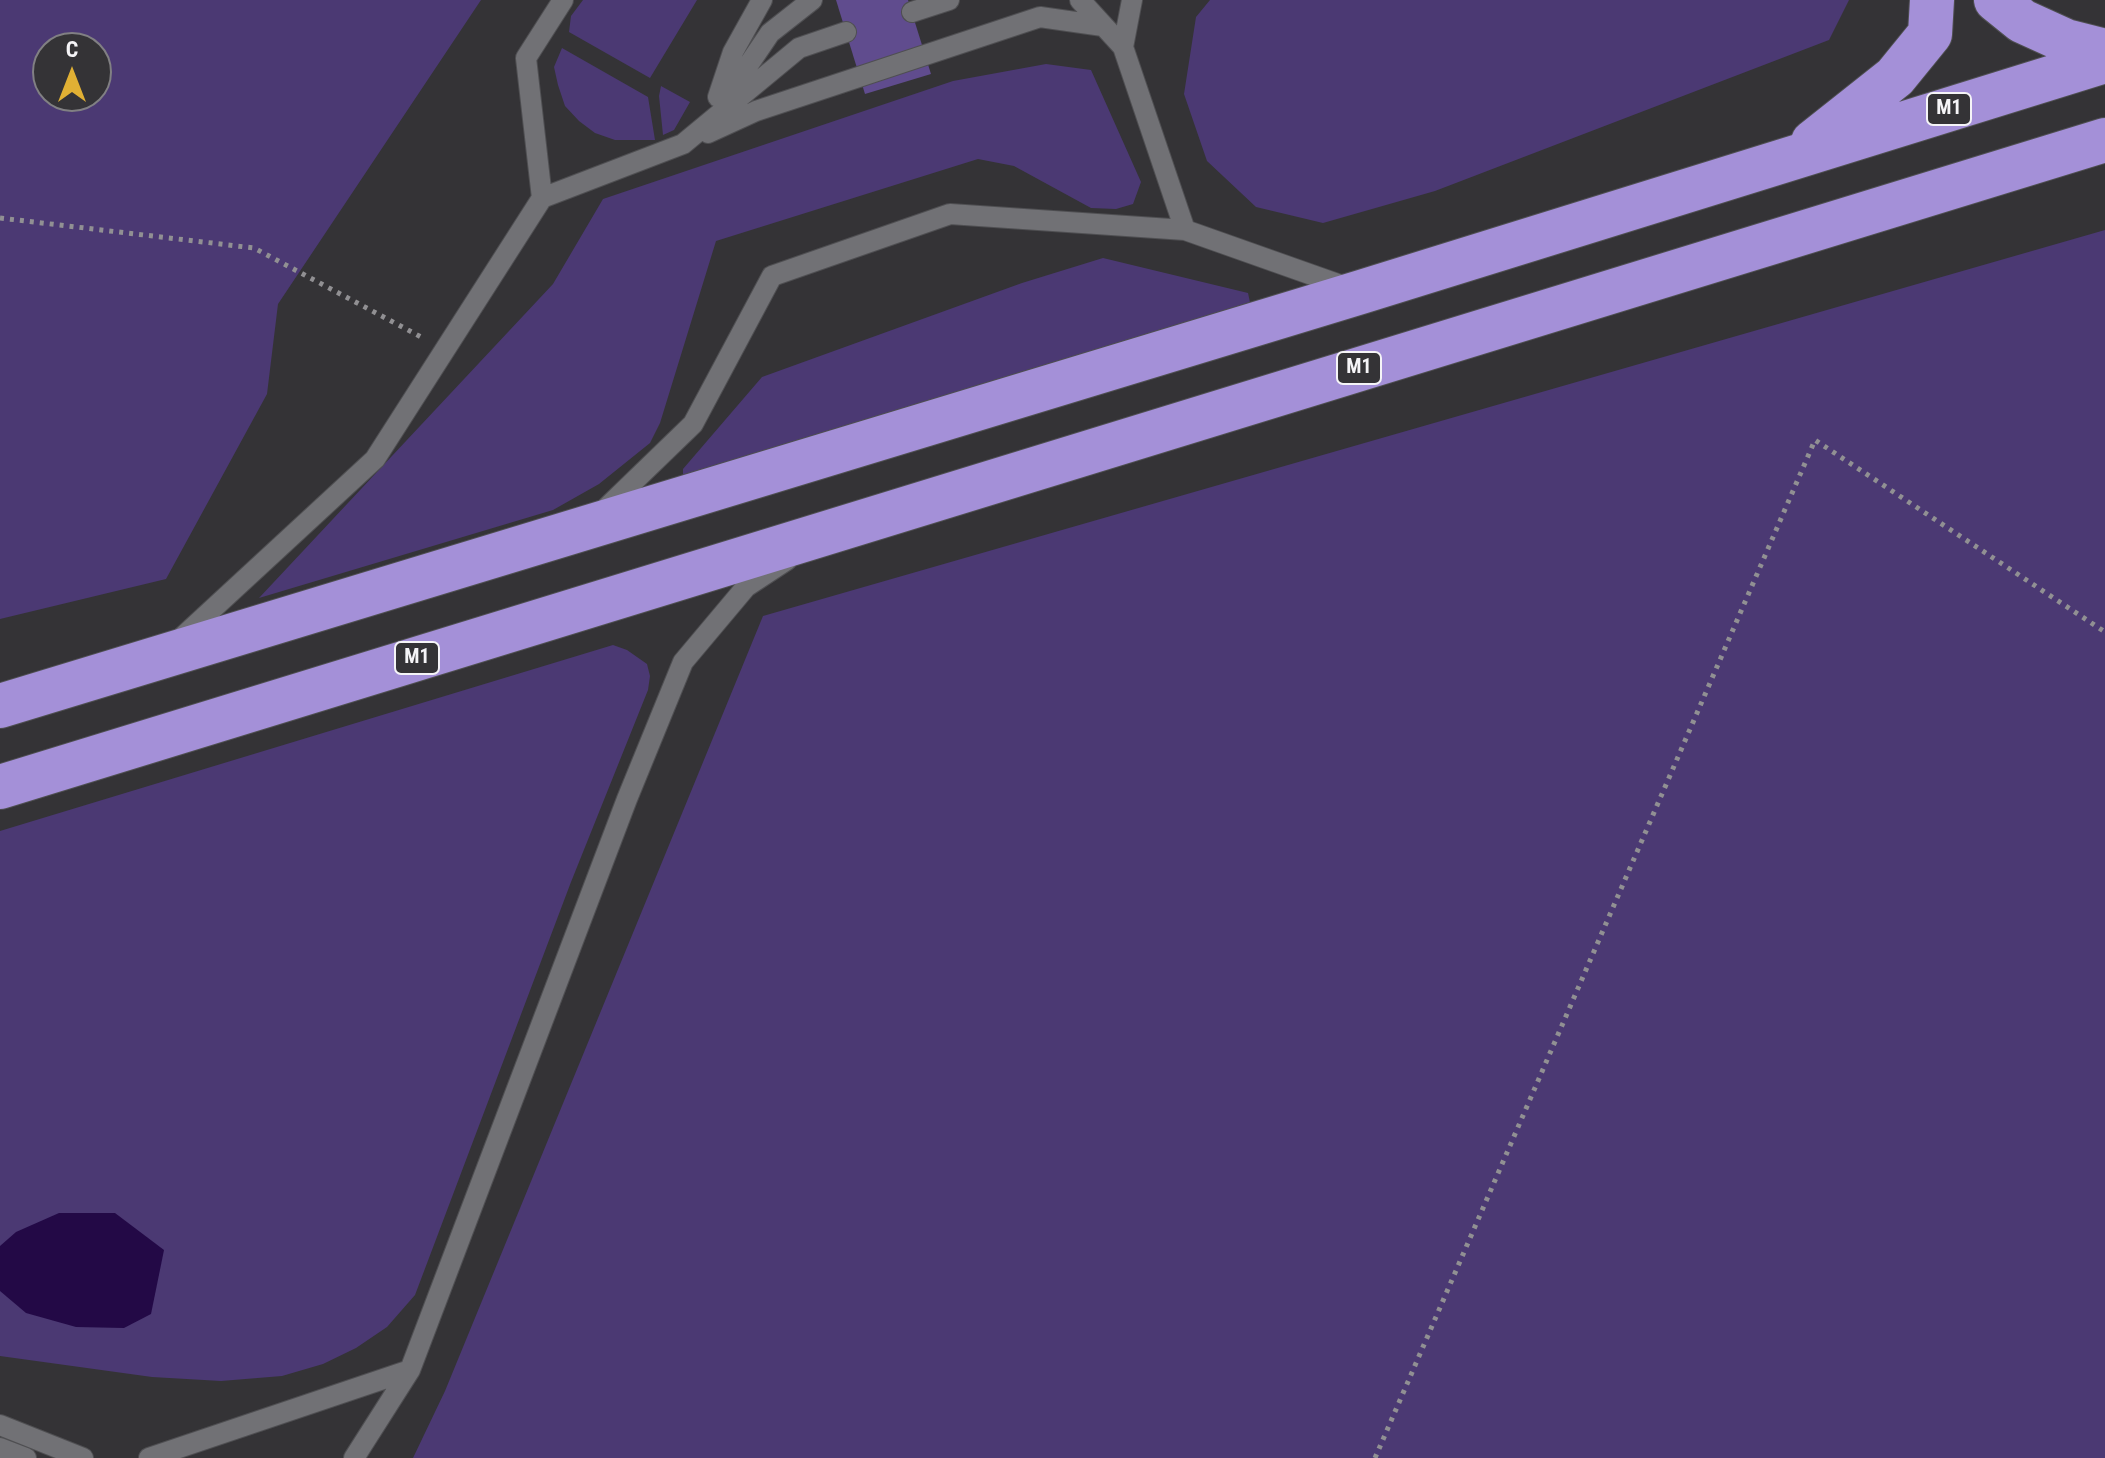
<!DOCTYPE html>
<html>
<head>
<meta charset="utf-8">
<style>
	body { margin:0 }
	#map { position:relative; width:2105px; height:1458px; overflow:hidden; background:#343336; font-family:"Roboto Condensed",sans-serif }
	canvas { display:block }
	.north { position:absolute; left:32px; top:32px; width:80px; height:80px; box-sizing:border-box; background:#343336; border:2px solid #818083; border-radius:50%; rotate:0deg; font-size:22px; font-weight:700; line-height:32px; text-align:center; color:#f5f4f7 }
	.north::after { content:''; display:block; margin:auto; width:28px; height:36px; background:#e0b034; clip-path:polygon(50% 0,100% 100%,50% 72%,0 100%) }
</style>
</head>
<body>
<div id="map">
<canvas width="2105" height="1458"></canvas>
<div class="north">С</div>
</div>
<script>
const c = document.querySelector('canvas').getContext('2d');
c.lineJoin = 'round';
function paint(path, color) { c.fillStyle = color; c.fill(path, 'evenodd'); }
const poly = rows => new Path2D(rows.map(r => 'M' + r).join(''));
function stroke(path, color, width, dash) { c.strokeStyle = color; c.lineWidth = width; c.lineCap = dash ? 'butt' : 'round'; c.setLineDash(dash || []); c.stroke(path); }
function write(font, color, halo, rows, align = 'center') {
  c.font = font + ' "Roboto Condensed",sans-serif'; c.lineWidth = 7; c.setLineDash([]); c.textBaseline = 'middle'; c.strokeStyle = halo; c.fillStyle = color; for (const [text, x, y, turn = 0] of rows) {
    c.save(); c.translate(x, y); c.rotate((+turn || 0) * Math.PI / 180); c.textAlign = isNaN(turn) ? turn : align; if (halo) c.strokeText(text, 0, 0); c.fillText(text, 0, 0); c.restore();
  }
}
const green = poly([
	[0,0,481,0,278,304,267,394,166,579,0,619],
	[48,48,96,48,96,96,48,96],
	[583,0,697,0,650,78,569,32,571,16],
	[1210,0,1849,0,1829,40,1435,191,1323,223,1256,207,1207,161,1184,94,1196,17],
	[562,48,648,97,655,140,615,140,595,133,579,121,565,106,558,85,554,67],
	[1046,64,1091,70,1141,182,1133,204,1116,209,1091,208,1014,166,978,159,716,241,660,423,650,443,599,484,553,510,259,598,553,284,603,199,953,81],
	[661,86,690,102,674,130,663,135,659,96],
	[2105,230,2105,1458,413,1458,445,1391,763,616],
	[1103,258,1248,293,1251,307,683,481,683,469,762,377,1022,283],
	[613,645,627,650,647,664,650,676,648,690,571,882,415,1295,387,1327,356,1348,323,1364,282,1376,221,1381,152,1377,0,1356,0,831]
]);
const water = poly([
	[59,1213,115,1213,164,1250,151,1314,124,1328,76,1327,26,1313,0,1291,0,1246,16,1232]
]);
const building = poly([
	[836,0,908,0,931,74,865,94]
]);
const path = poly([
	[0,218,254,248,423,338],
	[1375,1458,1815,440,2105,632]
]);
const service = poly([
	[1080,0,1123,47,1185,230],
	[912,12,949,0],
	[1123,47,1132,0],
	[718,97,733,52,762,0],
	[724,101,770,33,812,0],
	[708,133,756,111,1040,17,1103,26],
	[542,198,526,58,563,0],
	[600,514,693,424,772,276,950,214,1185,230,1349,288],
	[179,640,375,459,542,198,683,144,799,48,846,32],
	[0,1425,83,1458],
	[0,1448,26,1458],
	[149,1458,410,1370,627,799,683,662,746,587,787,560],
	[354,1458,410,1370]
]);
const motorway = poly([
	[1996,0,2022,21,2066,41,2105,51],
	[1813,142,1895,77,1930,34,1932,0],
	[0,706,1361,292,2105,61],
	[0,787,2105,140]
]);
const shields = [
	[1949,109,44],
	[1359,368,44],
	[417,658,44]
];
const shieldNames = [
	["М1",1949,109],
	["М1",1359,368],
	["М1",417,658]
];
paint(green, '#4b3973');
paint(water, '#230946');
paint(building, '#604c8e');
stroke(service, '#4f4f52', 22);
stroke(motorway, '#4f4f52', 46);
stroke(path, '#919093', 5, [4, 6]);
stroke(service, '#717175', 20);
stroke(motorway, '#a490d8', 44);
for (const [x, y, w] of shields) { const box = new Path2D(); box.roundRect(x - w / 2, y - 16, w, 32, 6); c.fillStyle = '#343336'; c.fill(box); stroke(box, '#f5f4f7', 2); }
write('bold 20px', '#f5f4f7', null, shieldNames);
</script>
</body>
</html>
